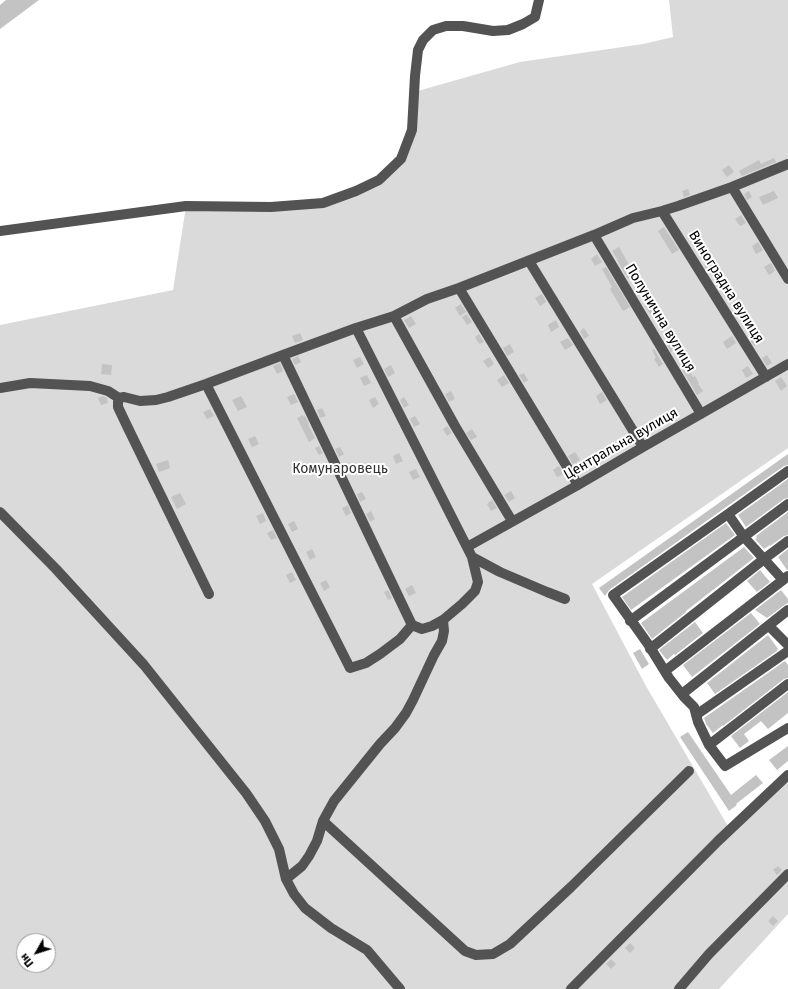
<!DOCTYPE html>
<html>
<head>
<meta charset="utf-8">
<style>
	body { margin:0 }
	#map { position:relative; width:788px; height:989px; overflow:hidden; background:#fff; font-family:"Fira Sans",sans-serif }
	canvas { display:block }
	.north { position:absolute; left:16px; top:933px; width:40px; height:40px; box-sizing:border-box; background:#fff; border:1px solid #999; border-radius:50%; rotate:231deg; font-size:11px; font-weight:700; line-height:16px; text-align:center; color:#000 }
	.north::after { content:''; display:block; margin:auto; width:14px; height:18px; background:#000; clip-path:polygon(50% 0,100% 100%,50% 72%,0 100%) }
</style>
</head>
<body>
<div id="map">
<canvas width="788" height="989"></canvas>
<div class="north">Пн</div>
</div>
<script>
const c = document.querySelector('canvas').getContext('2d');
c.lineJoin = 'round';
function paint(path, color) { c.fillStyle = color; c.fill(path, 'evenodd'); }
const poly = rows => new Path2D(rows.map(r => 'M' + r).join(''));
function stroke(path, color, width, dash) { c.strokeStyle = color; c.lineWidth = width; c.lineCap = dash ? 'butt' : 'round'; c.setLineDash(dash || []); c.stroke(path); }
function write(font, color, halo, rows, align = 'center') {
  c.font = font + ' "Fira Sans",sans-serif'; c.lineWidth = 4; c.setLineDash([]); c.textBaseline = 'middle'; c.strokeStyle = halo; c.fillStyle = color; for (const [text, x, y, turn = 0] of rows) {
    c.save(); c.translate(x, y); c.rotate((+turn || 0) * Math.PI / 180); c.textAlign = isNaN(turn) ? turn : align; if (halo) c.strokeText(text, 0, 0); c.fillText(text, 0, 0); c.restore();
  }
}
const green = poly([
	[669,0,788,0,788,448,592,584,646,686,729,828,788,774,788,914,719,989,0,989,0,325,173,290,186,206,323,203,356,191,401,159,414,92,520,62,643,44,673,37],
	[24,941,48,941,48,965,24,965]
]);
const building = poly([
	[6,0,39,0,0,29,0,5],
	[774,158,776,162,742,176,739,171,759,160,761,164],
	[729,165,734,172,727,177,722,170],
	[688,189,690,195,684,197,682,191],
	[749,191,752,197,747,200,744,194],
	[774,191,778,198,763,205,759,197],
	[741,215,746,223,740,226,735,219],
	[664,227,679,250,672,254,658,231],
	[758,242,763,250,756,254,752,246],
	[619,247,635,275,628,279,617,260,618,260,612,251],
	[597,254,602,262,595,266,591,259],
	[710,262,715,269,708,273,704,265],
	[771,263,775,271,769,275,764,267],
	[606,267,630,307,623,311,610,289,612,287,602,269],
	[729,289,733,296,727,300,722,293],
	[542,294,546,302,540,306,535,298],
	[652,302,656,310,650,314,645,306],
	[461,304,466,312,460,316,455,308],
	[745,313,750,320,743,324,738,317],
	[467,314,472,322,467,325,462,317],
	[411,316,416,324,409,328,404,320],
	[556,320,559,327,551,332,548,325],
	[584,328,589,336,584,339,580,331],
	[300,333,303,340,295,343,292,336],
	[479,334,484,342,479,344,475,337],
	[755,335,760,343,754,346,749,338],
	[732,336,736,343,727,349,723,342],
	[568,338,573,345,565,350,560,342],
	[673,340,678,348,671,352,667,344],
	[510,344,514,352,507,356,503,348],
	[654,349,663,364,659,367,654,359,656,358,652,350],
	[767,355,772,363,767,366,762,358],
	[298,356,301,362,295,365,292,359],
	[360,357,364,364,357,368,353,360],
	[490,357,494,364,488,368,483,361],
	[280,363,283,371,277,374,273,366],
	[102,364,112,365,111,375,101,374],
	[391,365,395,373,388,377,384,369],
	[748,366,753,374,746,378,742,370],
	[688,368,693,377,695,376,699,383,698,384,703,391,697,395,683,371],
	[524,373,528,380,524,383,519,375],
	[367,375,371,383,364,386,360,378],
	[504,375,509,383,502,387,497,380],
	[781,377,787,386,781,391,775,381],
	[451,391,455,399,449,402,445,394],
	[602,392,607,400,600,404,596,396],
	[294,394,298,402,291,405,287,397],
	[103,396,107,398,108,403,101,405,98,398],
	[241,396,247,407,238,411,232,400],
	[375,397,379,404,373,408,369,400],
	[404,397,409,405,404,408,400,400],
	[322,408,326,416,320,418,317,410],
	[210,409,214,416,207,419,203,412],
	[303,415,304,417,305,416,309,424,308,424,315,438,309,442,297,418],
	[415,416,420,424,414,427,410,419],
	[447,426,452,433,447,436,443,429],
	[472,429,477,437,471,440,466,433],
	[255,436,259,444,252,447,248,439],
	[319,446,323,453,319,455,315,448],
	[340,447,344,454,339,457,335,449],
	[575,452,580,460,573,464,568,456],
	[399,453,403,461,396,464,393,456],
	[788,454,788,465,784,466,609,590,605,596,599,588],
	[168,460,170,468,159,472,156,464],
	[559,466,564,474,557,477,553,470],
	[416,469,420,477,413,480,409,472],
	[788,479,788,498,784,499,746,527,738,515],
	[511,491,515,498,509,502,504,495],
	[362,492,366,499,360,502,357,494],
	[180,493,186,504,177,509,171,497],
	[492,500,497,508,491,511,487,504],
	[348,505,351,513,346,516,342,508],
	[371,511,375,519,370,522,366,514],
	[788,512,788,535,784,536,770,546,770,545,764,549,755,539,757,538,756,536],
	[263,513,266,521,260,524,256,516],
	[294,521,298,529,292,532,288,524],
	[726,523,735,535,631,610,622,597],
	[273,530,277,538,271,540,267,533],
	[744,547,754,558,686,611,686,612,652,639,641,623],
	[312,549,316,557,310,560,306,552],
	[788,549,788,570,787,570,778,557],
	[760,570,770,582,757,592,747,581],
	[292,572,296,580,290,583,286,575],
	[326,580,330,587,324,591,320,583],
	[412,585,416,593,409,596,405,589],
	[388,590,392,598,388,600,384,592],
	[781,590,788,599,788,603,786,604,767,618,755,610],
	[751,613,760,624,692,677,683,665],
	[695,622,703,633,675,655,674,654,667,660,659,650],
	[768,635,778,649,777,650,777,651,715,694,707,683],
	[640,649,649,664,642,669,633,653],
	[785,661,788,665,788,678,784,679,723,726,723,725,713,733,706,724,704,718],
	[788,692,788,713,768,729,761,721,744,734,749,741,740,748,731,736],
	[688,732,731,795,756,775,763,783,736,804,737,805,729,811,680,737],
	[788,746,788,761,777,770,769,760],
	[778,866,782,870,777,875,773,870],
	[773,916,778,921,773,926,768,921],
	[630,943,635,948,630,953,625,948],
	[611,959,616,964,611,969,606,964]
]);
const minor = poly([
	[732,187,788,279],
	[662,211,766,377],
	[0,231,186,206,271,207,323,203,356,191,379,180,401,159,412,130,415,76,418,50,423,40,433,30,446,26,463,26,493,31,508,30,523,24,535,17,539,0],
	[594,235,701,414],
	[529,261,643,447],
	[459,288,578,485],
	[394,316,455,426,512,521],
	[283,355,412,625],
	[206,384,350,668,366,663,380,654,400,639,412,625,422,629,432,626,443,620,462,604,475,591,478,582,472,557,356,328],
	[0,388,30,383,90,386,108,391,119,398,124,397,140,401,156,400,168,397,206,384,283,355,356,328,394,316,427,299,459,288,594,235,633,218,662,211,678,206,732,187,788,164],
	[119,398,118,402,118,407,127,426,209,594],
	[0,512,56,569,144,665,246,793,265,821,279,849,286,879,294,894,305,908,331,928,367,950,400,989],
	[728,514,788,471],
	[467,547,578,485,643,447,788,364],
	[472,557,500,572,547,592,565,599],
	[788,576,783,580,744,537,728,514,613,595,648,644,669,678,684,697,694,707,698,722,709,745,725,766,788,728],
	[630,621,788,504],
	[769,626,788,645],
	[650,649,764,559,788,541],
	[665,671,783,580],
	[682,694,788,610],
	[696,715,788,651],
	[709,745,788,684],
	[323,821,465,951,476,955,493,954,510,944,571,887,689,771],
	[286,879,302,866,309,856,317,841,323,821,334,801,380,744,395,728,406,713,413,700,434,655,442,641,444,631,443,620],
	[571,989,718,841,788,775],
	[679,989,709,954,788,874]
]);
const streetNames = [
	["Виноградна вулиця",726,287,58],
	["Полунична вулиця",660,318,59],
	["Центральна вулиця",621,444,-30]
];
const parkNames = [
	["Комунаровець",340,469]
];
paint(green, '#dadada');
paint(building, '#c3c3c3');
stroke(minor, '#535353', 10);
write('14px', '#000', '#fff', streetNames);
write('14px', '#313131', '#fff', parkNames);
</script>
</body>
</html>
